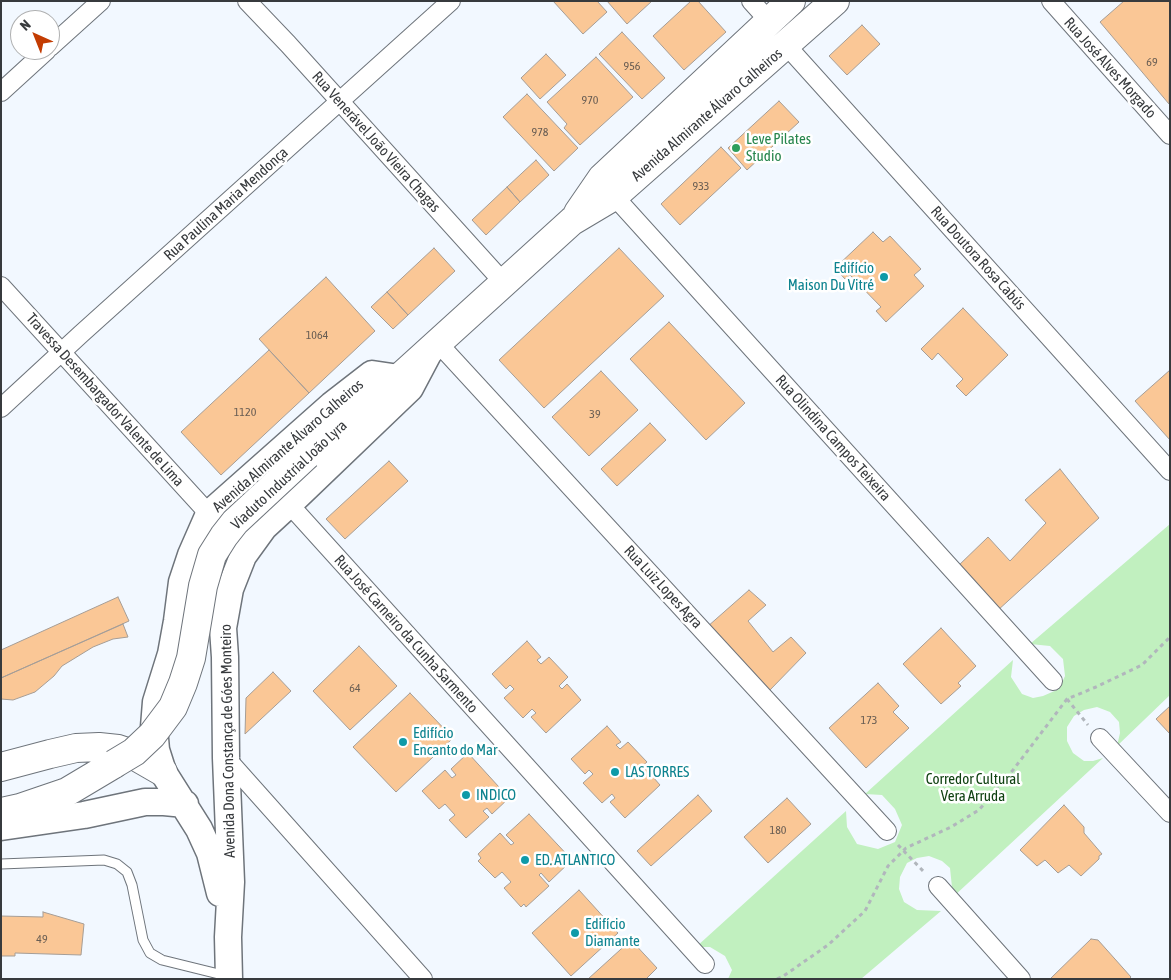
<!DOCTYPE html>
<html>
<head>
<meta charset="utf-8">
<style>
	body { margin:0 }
	#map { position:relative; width:1171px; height:980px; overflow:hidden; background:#f2f8ff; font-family:"Asap Condensed",sans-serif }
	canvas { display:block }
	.frame { position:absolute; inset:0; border:2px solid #373a3d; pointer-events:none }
	.north { position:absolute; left:10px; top:10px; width:50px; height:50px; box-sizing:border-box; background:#fff; border:1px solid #afb0b1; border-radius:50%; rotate:316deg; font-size:14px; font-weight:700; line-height:20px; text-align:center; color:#373a3d }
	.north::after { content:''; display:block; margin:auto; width:18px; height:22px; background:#c33c02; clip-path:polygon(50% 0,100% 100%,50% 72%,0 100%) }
</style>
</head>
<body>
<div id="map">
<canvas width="1171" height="980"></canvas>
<div class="frame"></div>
<div class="north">N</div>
</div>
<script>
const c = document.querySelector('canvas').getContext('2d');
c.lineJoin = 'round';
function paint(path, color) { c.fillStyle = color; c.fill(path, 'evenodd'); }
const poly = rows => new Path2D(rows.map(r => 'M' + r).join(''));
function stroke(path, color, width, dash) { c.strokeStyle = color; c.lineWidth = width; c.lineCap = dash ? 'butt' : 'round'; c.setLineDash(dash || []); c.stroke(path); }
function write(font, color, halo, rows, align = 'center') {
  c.font = font + ' "Asap Condensed",sans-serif'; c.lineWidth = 5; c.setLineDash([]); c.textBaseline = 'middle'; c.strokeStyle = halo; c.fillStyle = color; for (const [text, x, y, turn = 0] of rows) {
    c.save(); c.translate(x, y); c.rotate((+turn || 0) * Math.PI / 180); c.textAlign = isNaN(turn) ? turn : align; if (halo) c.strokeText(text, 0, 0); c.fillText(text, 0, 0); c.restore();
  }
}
const green = poly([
	[1170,524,1170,695,1117,746,1120,733,1119,722,1110,712,1097,707,1084,710,1074,716,1067,727,1067,741,1073,753,1084,761,1093,761,1103,758,953,897,950,868,942,861,929,856,917,858,907,863,900,877,899,889,904,902,917,910,941,911,861,979,728,979,732,970,725,956,710,947,696,947,846,811,847,827,857,844,878,849,895,842,902,825,895,809,882,795,865,794,1013,660,1011,677,1022,694,1033,698,1043,696,1059,689,1065,676,1063,659,1050,646,1030,644]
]);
const building = poly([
	[553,1,597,1,607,12,583,34,553,1],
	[607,1,652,1,627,24,607,1],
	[691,1,698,1,726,32,684,70,653,36,691,1],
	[1124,1,1170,1,1169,104,1100,22,1124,1],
	[862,25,880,44,847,75,829,56,862,25],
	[622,32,665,78,642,99,599,54,622,32],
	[546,54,566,75,540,99,521,78,546,54],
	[596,57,633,97,580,145,564,128,567,124,547,102,596,57],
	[527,94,578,148,554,171,503,117,527,94],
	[779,101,799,122,747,170,728,148,779,101],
	[721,147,741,168,680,225,661,204,721,147],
	[536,160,549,175,520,202,507,187,536,160],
	[507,187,520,202,486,235,472,220,507,187],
	[873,232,883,242,890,236,921,269,914,275,924,286,886,322,876,311,881,307,850,275,845,279,835,268,873,232],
	[434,248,455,271,408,315,387,292,434,248],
	[619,248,664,296,544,408,499,360,619,248],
	[326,277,375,331,309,393,259,339,326,277],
	[387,292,408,315,393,329,371,307,387,292],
	[963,308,1008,355,966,396,956,386,963,379,938,353,932,360,921,349,963,308],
	[669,322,745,403,706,440,630,359,669,322],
	[269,350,309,393,221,475,181,432,269,350],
	[1170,370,1170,440,1135,401,1170,370],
	[601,371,638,410,589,456,552,417,601,371],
	[650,423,666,440,617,486,601,469,650,423],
	[389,461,408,481,345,539,326,519,389,461],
	[1060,469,1099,518,997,611,956,568,988,537,1010,561,1046,523,1025,500,1060,469],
	[749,590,766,605,748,621,773,652,791,637,806,653,769,691,707,627,749,590],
	[118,597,129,621,1,678,1,650,118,597],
	[123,624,128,637,113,639,93,647,62,666,54,676,35,692,13,700,1,699,1,678,123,624],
	[941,628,976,666,958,683,961,686,941,704,903,664,941,628],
	[527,641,541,657,537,660,541,664,549,657,568,677,559,686,562,689,567,684,581,700,546,733,531,717,536,713,532,709,523,718,504,698,514,689,510,685,506,689,492,674,527,641],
	[359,646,397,686,350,730,313,691,359,646],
	[273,672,291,691,245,734,246,698,273,672],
	[878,683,899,706,893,712,909,728,866,768,829,728,878,683],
	[410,693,453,738,396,792,353,747,410,693],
	[1170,706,1170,734,1156,719,1170,706],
	[607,726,621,742,616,745,620,749,628,742,647,762,638,770,641,774,646,769,660,785,625,818,610,802,615,798,612,794,602,803,583,783,593,774,589,770,585,774,571,759,607,726],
	[468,753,509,798,492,814,487,808,483,811,489,817,466,838,449,820,455,815,445,804,439,809,422,791,445,770,452,778,456,775,451,769,468,753],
	[698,795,712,811,651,866,637,851,698,795],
	[787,798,811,824,768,863,744,837,787,798],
	[1064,805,1084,827,1084,833,1102,854,1099,856,1099,859,1081,876,1069,865,1058,873,1045,860,1037,866,1020,850,1064,805],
	[529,814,572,860,549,882,541,873,539,875,549,886,526,907,524,904,521,907,504,888,511,882,502,872,495,878,478,861,481,858,478,854,500,833,511,845,514,843,506,835,529,814],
	[579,890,618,933,571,976,532,933,579,890],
	[43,912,84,924,81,955,15,953,15,956,1,956,1,916,43,917,43,912],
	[1091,939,1098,940,1131,977,1129,979,1050,979,1091,939],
	[631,940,657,968,646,979,588,979,631,940]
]);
const path = poly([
	[1067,699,1088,725],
	[898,845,925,873],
	[777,979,782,977,828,945,865,911,888,866,906,848,951,827,979,810,1013,770,1067,699,1096,687,1142,665,1170,637]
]);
const lane = poly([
	[1,864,104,860,117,864,127,872,132,885,143,940,150,953,162,960,227,976]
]);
const street = poly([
	[247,1,288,44,504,283],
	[751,1,769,21],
	[1051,1,1170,135],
	[786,45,1170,471],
	[50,47,101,1],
	[1,92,47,50],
	[614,196,1053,681],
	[1,286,209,514],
	[438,343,887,831],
	[1,408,81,334,451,1],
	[289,504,705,964],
	[1100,738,1170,813],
	[226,758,423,979],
	[938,886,1021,979]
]);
const secondary = poly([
	[1,827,84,815,145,802,164,802,185,804],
	[220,893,210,853,199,829,163,772,156,750,154,727,156,702,171,654,177,621,182,582,191,555,209,514,332,405,372,374,399,378],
	[229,979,228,937,231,882,226,758,225,657,223,628,230,589,243,556,264,527,289,504,410,388,428,354]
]);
const primary = poly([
	[578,213,602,178,791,1],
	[307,455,399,378,572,221,614,196,835,1],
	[1,767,50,754,76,748,99,747,118,749,130,753,163,772],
	[1,812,20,808,67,792,114,764]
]);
const primaryBridge = poly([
	[114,764,134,752,152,735,173,707,183,683,191,658,203,586,212,555,224,536,235,522,307,455]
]);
const markers = [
	[736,148,5,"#2e9e5b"],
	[884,277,5,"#0f9aa8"],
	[403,742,5,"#0f9aa8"],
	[615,772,5,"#0f9aa8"],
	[466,795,5,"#0f9aa8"],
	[525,860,5,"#0f9aa8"],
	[575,933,5,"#0f9aa8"]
];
const numberNames = [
	["69",1152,62],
	["956",632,66],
	["970",590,100],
	["978",540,132],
	["933",701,186],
	["1064",317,335],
	["1120",245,412],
	["39",595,414],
	["64",355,688],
	["173",869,720],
	["180",778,830],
	["49",42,939]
];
const streetNames = [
	["Rua José Alves Morgado",1110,68,48],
	["Avenida Almirante Álvaro Calheiros",707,115,-41],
	["Rua Venerável João Vieira Chagas",376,142,48],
	["Rua Paulina Maria Mendonça",226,204,-42],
	["Rua Doutora Rosa Cabús",978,258,48],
	["Travessa Desembargador Valente de Lima",105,400,48],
	["Rua Olindina Campos Teixeira",833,438,48],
	["Avenida Almirante Álvaro Calheiros",288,446,-41],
	["Viaduto Industrial João Lyra",289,475,-43],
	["Rua Luiz Lopes Agra",663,587,47],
	["Rua José Carneiro da Cunha Sarmento",406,634,48],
	["Avenida Dona Constança de Góes Monteiro",228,741,-91]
];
const leisureNames = [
	["Leve Pilates",746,139],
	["Studio",746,156]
];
const cultureNames = [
	["Edifício",874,268,"right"],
	["Maison Du Vitré",874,285,"right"],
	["Edifício",413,733],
	["Encanto do Mar",413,750],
	["LAS TORRES",625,772],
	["INDICO",476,795],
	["ED. ATLANTICO",535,860],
	["Edifício",585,924],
	["Diamante",585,941]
];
const parkNames = [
	["Corredor Cultural",973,779],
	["Vera Arruda",973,796]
];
paint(green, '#c1f0bf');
paint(building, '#fac796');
stroke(building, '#a59d96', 1);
stroke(lane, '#6e747b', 11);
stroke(street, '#6e747b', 20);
stroke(secondary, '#6e747b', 29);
stroke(primary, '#6e747b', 30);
stroke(path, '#b1b6bc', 3, [4, 4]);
stroke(lane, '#fff', 9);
stroke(street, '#fff', 18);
stroke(secondary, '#fff', 26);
stroke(primary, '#fff', 28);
stroke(primaryBridge, '#6e747b', 30, []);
stroke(primaryBridge, '#fff', 28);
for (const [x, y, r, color] of markers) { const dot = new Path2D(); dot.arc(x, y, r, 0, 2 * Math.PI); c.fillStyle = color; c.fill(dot); stroke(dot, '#fff', 2); }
write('12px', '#685d53', null, numberNames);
write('15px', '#373a3d', '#fff', streetNames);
write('15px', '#27864d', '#fff', leisureNames, 'left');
write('15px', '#0d838f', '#fff', cultureNames, 'left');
write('15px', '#0f4111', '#fff', parkNames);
</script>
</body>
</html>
